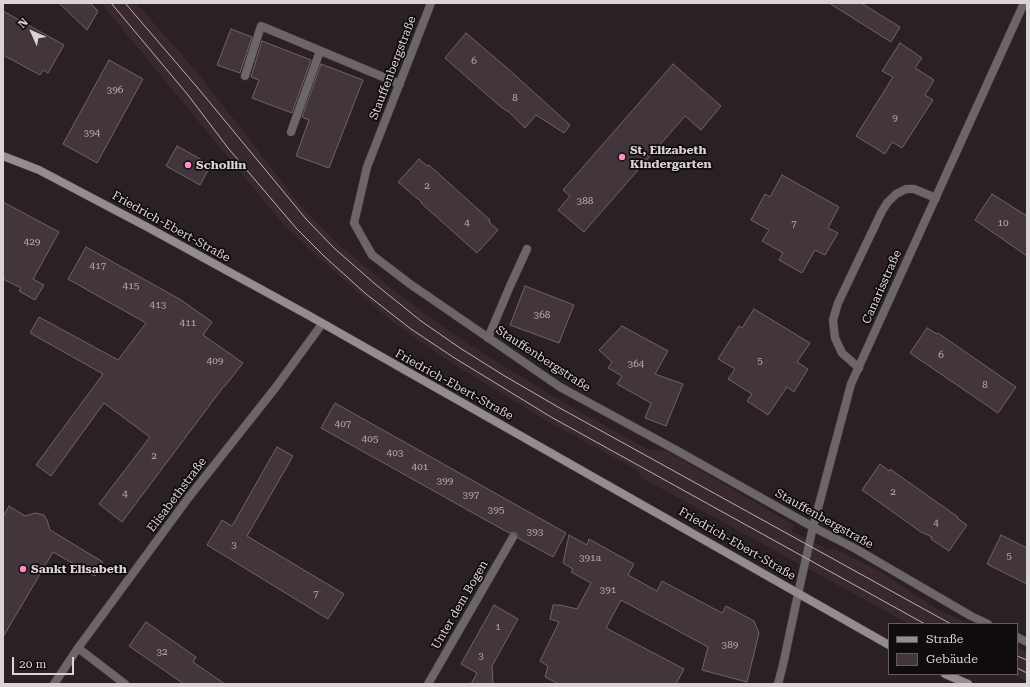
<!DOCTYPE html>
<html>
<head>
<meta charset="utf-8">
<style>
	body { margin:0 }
	#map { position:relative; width:1030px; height:687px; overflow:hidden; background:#2b2025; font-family:"Roboto Serif",serif }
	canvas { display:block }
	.frame { position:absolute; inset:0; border:4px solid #dbd4d7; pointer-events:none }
	.legend { position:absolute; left:888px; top:623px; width:130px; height:52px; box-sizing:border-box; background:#100c0e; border:1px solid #615c5e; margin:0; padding:5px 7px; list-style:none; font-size:12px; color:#dbd4d7 }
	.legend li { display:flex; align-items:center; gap:8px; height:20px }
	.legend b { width:20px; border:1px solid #615c5e }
	.north { position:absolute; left:12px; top:12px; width:40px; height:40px; -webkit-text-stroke:3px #100c0e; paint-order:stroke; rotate:315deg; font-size:11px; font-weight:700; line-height:16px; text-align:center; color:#dbd4d7 }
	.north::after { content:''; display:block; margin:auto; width:14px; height:18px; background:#dbd4d7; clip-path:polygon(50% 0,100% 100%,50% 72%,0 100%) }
	.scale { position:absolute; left:12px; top:657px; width:62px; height:18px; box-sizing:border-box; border:2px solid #dbd4d7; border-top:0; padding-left:5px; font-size:12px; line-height:14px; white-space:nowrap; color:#dbd4d7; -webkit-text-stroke:3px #100c0e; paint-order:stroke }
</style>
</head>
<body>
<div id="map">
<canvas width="1030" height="687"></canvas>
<div class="frame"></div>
<ul class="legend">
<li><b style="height:5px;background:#958c90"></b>Straße</li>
<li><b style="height:11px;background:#42363c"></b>Gebäude</li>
</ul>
<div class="north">N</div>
<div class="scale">20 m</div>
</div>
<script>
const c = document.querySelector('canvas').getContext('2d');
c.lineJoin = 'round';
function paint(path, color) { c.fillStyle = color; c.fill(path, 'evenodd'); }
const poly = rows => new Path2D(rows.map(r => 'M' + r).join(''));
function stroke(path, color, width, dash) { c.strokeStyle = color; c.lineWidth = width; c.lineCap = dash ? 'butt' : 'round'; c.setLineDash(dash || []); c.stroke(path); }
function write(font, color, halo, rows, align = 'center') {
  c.font = font + ' "Roboto Serif",serif'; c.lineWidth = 3.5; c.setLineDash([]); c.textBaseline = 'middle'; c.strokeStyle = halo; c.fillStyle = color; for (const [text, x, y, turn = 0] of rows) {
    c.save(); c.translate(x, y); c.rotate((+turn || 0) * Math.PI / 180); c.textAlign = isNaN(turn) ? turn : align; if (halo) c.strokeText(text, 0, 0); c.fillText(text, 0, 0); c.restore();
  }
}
const built = poly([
	[101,3,136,3,198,73,300,205,340,246,406,300,465,342,564,403,647,449,669,452,794,525,792,531,829,550,834,548,879,571,937,609,968,624,909,624,642,478,637,470,549,422,450,362,390,320,311,251,283,224],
	[1017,647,1027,652,1027,681,1012,674,1017,674]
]);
const building = poly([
	[59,3,90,3,98,11,87,30,59,3],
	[829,3,861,3,900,27,891,42,829,3],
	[3,11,64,45,48,73,43,70,40,75,3,55,3,11],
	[231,29,252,37,240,73,217,65,231,29],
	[466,33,507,68,570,125,564,133,536,115,525,128,509,112,501,107,445,58,466,33],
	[262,41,311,60,292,113,252,98,259,80,251,77,262,41],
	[900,43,922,58,915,68,934,80,925,95,933,100,902,148,892,142,885,154,856,136,893,77,882,71,900,43],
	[109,60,143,79,97,163,63,144,109,60],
	[321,64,363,80,329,168,296,156,309,120,302,117,321,64],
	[673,64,721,106,701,130,685,116,584,232,558,210,570,196,563,190,673,64],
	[177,146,211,165,200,185,166,166,177,146],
	[419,159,427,166,429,165,460,193,490,220,489,222,498,230,477,253,421,203,422,202,414,196,398,182,419,159],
	[782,175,839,207,828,228,838,233,825,255,815,250,802,273,779,260,783,253,762,241,769,230,751,220,765,194,770,197,782,175],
	[992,194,1027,216,1027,256,975,220,992,194],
	[3,202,59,232,33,279,44,285,35,300,19,291,21,288,3,279,3,202],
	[86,247,181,300,212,322,203,335,243,363,225,386,224,386,122,522,99,504,150,437,104,403,51,476,36,465,103,374,30,333,39,317,118,360,146,323,68,279,86,247],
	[525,286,574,305,559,343,510,325,525,286],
	[754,309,810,343,797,362,808,369,794,392,787,387,768,415,747,401,752,394,728,379,735,369,718,359,739,326,742,328,754,309],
	[622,326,668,351,655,374,683,384,666,426,645,418,651,403,617,384,622,376,608,368,612,362,599,350,622,326],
	[927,328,937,334,938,333,1016,387,998,413,910,353,927,328],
	[335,403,566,533,553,557,518,538,518,535,515,532,509,533,321,428,335,403],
	[277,447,293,456,247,536,344,594,328,619,207,545,222,520,232,526,277,447],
	[880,464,889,471,890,469,958,517,957,518,967,525,949,551,931,539,932,537,921,532,862,490,880,464],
	[9,506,25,516,35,513,44,515,47,520,50,530,103,562,95,576,53,552,3,637,3,517,9,506],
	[569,535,587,545,589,539,634,564,628,575,657,591,662,581,722,613,726,606,754,621,759,633,747,682,702,670,708,647,621,600,606,628,684,669,676,684,559,684,545,677,548,666,540,661,559,622,550,619,553,605,560,605,577,609,591,583,571,572,573,569,563,563,569,535],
	[1001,535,1027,548,1027,584,987,564,1001,535],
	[494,605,518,619,492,666,493,684,471,684,477,673,461,664,494,605],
	[146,622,196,657,193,662,225,684,184,684,129,646,146,622]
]);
const service = poly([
	[245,76,261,26,400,84],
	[291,132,320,51],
	[488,338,510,286,527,249],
	[859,368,842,353,835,338,833,320,838,303,881,213,887,203,896,194,906,189,914,189,936,198]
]);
const minor = poly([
	[431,3,367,167,354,223,372,255,410,284,560,387,676,450,813,527,856,549,971,616,988,624],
	[798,594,813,527,851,384,1024,3],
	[1017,637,1027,642],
	[78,648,125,684],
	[54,684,78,648,189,497,276,387,322,324],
	[428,684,513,537]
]);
const tertiary = poly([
	[778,684,783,665,798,594]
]);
const secondary = poly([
	[3,156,39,170,149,228,308,315,889,645],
	[945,674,968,684]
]);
const tram = poly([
	[111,3,188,95,228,148,296,228,325,257,366,294,411,329,453,357,551,417,925,624],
	[125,3,197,87,306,219,334,248,375,284,421,321,460,348,503,375,558,407,951,624],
	[1017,656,1027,660],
	[1017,668,1027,673]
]);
const markers = [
	[622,157,4,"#fa8fc8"],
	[188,165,4,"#fa8fc8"],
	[23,569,4,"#fa8fc8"]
];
const numberNames = [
	["6",474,61],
	["396",115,90],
	["8",515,98],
	["9",895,118],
	["394",92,133],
	["2",427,186],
	["388",585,201],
	["4",467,223],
	["10",1003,223],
	["7",794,224],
	["429",32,242],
	["417",98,266],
	["415",131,286],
	["413",158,305],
	["368",542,315],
	["411",188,323],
	["6",941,355],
	["409",215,361],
	["5",760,361],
	["364",636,364],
	["8",985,385],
	["407",343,424],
	["405",370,439],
	["403",395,453],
	["2",154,456],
	["401",420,467],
	["399",445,481],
	["2",893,492],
	["4",125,494],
	["397",471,495],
	["395",496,510],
	["4",936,523],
	["393",535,532],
	["3",234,545],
	["5",1009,556],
	["391a",590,558],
	["391",608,590],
	["7",316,594],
	["1",498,627],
	["389",730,645],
	["32",162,652],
	["3",481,656]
];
const streetNames = [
	["Stauffenbergstraße",393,68,-69],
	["Friedrich-Ebert-Straße",171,227,29],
	["Canarisstraße",882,287,-66],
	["Stauffenbergstraße",543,359,33],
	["Friedrich-Ebert-Straße",454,385,29],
	["Elisabethstraße",177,495,-53],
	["Stauffenbergstraße",824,519,29],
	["Friedrich-Ebert-Straße",737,544,30],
	["Unter dem Bogen",460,605,-60]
];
const poiNames = [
	["St, Elizabeth",630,150],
	["Kindergarten",630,164],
	["Schollin",196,165],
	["Sankt Elisabeth",31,569]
];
paint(built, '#382830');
paint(building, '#42363c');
stroke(building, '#706369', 1);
stroke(service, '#473d41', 9);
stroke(minor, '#473d41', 9);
stroke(tertiary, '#473d41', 9);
stroke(secondary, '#473d41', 9);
stroke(service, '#6c6669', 8);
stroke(minor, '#6c6669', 8);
stroke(tertiary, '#6c6669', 8);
stroke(secondary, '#958c90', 8);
stroke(tram, '#b8b0b3', 1);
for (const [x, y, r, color] of markers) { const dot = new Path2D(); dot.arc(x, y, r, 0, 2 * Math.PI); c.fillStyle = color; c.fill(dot); stroke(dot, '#100c0e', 1.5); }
write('10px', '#b5acb0', null, numberNames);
write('12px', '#dbd4d7', '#100c0e', streetNames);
write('bold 12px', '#dbd4d7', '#100c0e', poiNames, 'left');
</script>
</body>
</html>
